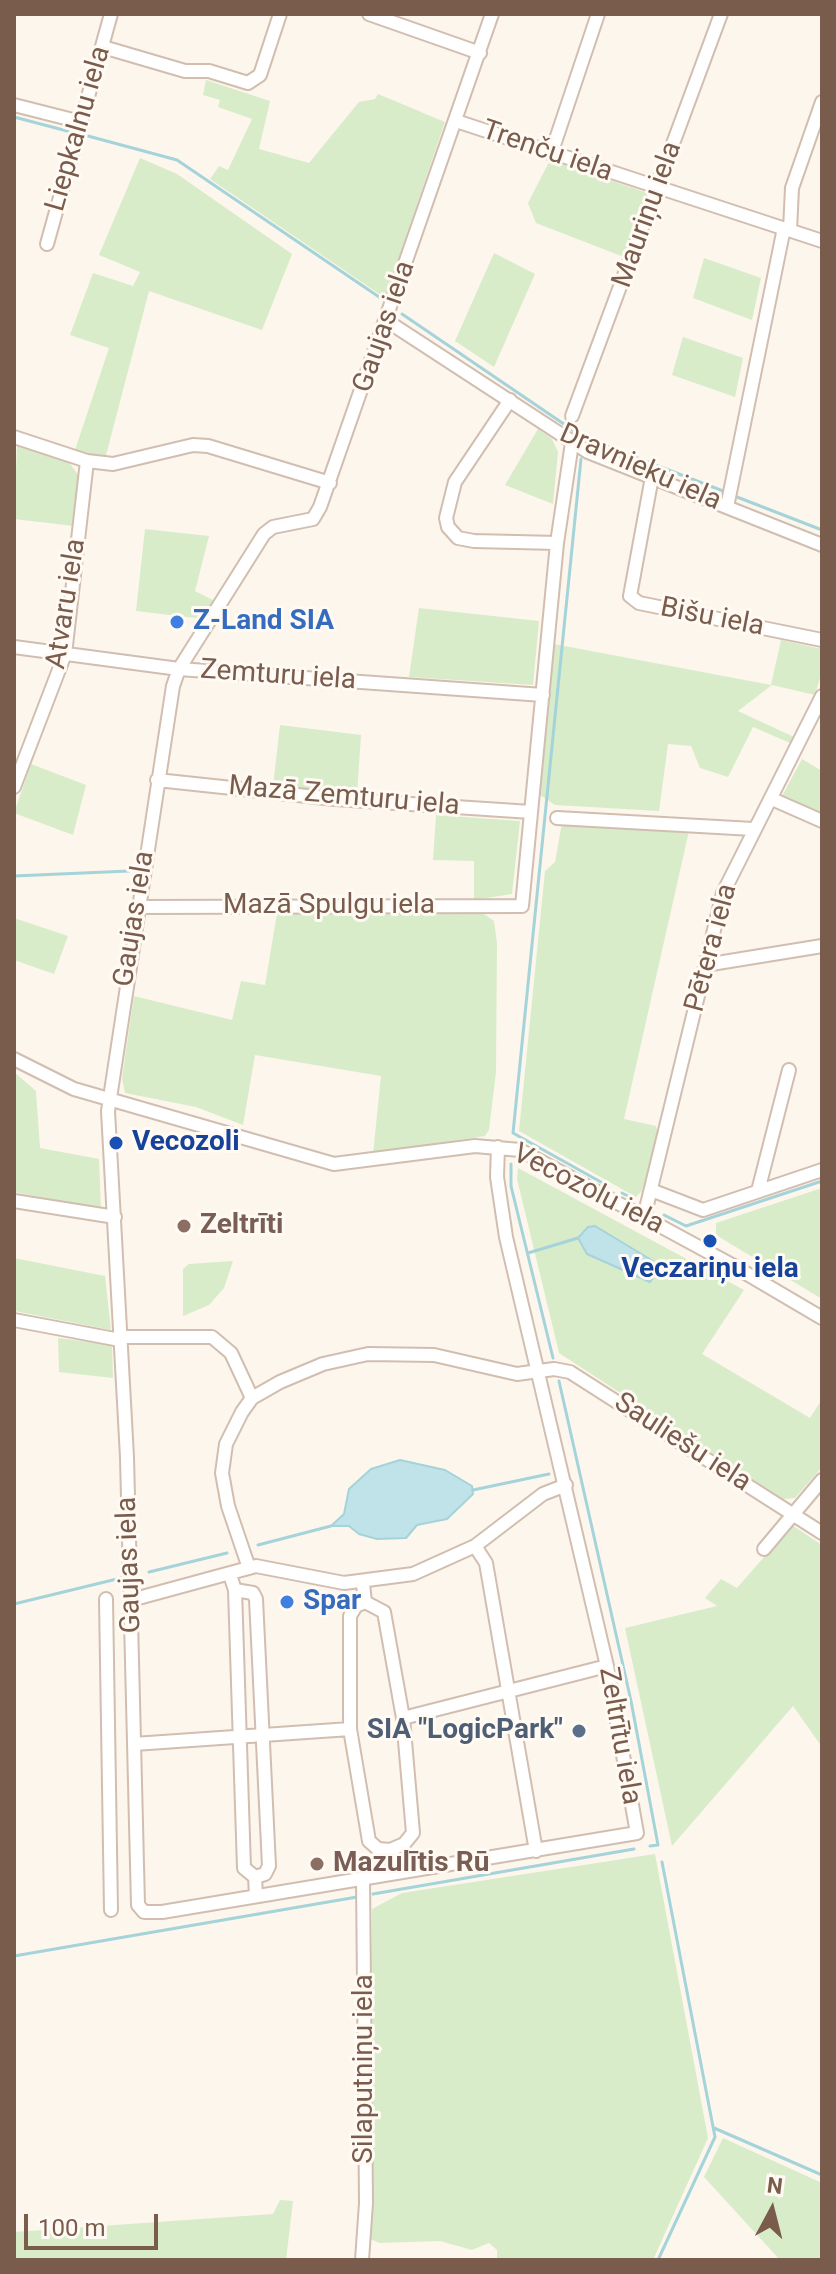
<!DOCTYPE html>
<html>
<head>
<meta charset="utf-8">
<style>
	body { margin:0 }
	#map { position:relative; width:836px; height:2274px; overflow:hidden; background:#fdf6ec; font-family:Roboto,sans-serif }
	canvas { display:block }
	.frame { position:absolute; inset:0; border:16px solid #7a5c4d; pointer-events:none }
	.north { position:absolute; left:732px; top:2170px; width:80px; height:80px; -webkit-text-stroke:6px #fffaf3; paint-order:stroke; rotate:7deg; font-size:22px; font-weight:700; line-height:32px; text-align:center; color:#7a5c4d }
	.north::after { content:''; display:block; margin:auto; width:28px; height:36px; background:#7a5c4d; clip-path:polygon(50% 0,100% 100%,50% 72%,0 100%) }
	.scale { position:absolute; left:24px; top:2214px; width:134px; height:36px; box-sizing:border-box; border:4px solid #7a5c4d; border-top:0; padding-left:10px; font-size:24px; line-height:28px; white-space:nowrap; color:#7a5c4d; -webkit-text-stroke:6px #fffaf3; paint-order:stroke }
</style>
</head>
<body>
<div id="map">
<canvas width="836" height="2274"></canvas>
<div class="frame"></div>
<div class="north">N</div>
<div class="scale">100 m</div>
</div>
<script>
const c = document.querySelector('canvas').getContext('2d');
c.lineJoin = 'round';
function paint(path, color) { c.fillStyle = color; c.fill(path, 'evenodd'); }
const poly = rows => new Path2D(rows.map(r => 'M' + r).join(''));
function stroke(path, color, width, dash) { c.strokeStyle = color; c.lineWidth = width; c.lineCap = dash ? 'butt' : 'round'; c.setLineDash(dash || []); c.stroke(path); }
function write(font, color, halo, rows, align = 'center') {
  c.font = font + ' Roboto,sans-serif'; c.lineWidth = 6; c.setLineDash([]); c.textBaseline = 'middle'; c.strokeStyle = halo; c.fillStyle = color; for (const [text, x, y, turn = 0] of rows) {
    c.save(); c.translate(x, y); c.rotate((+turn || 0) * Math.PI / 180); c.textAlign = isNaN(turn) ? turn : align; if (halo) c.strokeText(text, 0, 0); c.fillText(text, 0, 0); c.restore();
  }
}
const green = poly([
	[206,80,270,101,259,149,309,163,359,102,375,99,378,94,445,122,385,298,210,179,219,166,228,170,252,119,218,107,220,100,203,95],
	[140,158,177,174,292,254,262,330,149,291,105,459,74,453,109,348,70,335,93,273,133,286,140,272,99,255],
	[550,160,645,192,650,203,629,259,536,223,528,203],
	[494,253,535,274,494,367,455,341],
	[704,258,761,278,752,320,693,298],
	[683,337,743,358,735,397,672,375],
	[538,429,552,439,558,452,553,504,505,485],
	[17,446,69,462,81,479,74,526,14,519],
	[145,529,209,536,195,591,215,601,204,619,136,611],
	[419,608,539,621,533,685,409,677],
	[781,640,822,649,822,671,815,695,772,685,738,711,794,737,790,743,753,727,728,777,700,768,691,746,668,744,659,811,555,805,540,795,554,644,771,685],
	[280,725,361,735,357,794,273,787],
	[802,759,822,771,822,813,782,796],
	[31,764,86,785,73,835,14,813],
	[436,815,520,821,512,894,474,900,474,861,433,860],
	[562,823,689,831,624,1119,656,1126,658,1133,642,1191,636,1197,519,1131,545,871,555,862],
	[481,912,494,921,497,943,496,1072,489,1130,485,1136,373,1154,381,1076,255,1055,243,1125,196,1107,125,1093,122,1078,134,996,232,1020,241,981,265,985,277,913],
	[14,918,68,936,54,974,14,960],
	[14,1072,36,1091,40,1148,99,1159,101,1209,14,1192],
	[518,1168,744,1290,702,1354,810,1418,822,1399,822,1467,795,1498,783,1499,559,1353,517,1179],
	[588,1227,608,1233,617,1242,653,1261,650,1282,587,1254,579,1238],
	[822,1188,822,1299,716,1235,716,1223],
	[14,1258,105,1276,111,1330,14,1311],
	[233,1261,224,1288,209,1305,183,1316,183,1269,189,1264],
	[58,1338,112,1345,113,1378,59,1372],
	[792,1525,822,1545,822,1747,793,1706,672,1846,625,1628,717,1606,705,1598,721,1579,737,1588],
	[655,1854,708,2138,653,2260,497,2260,497,2250,489,2243,472,2250,440,2241,380,2243,370,2239,372,1909,402,1893],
	[723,2138,822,2183,822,2260,780,2260,704,2177],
	[280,2200,293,2201,286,2260,14,2260,14,2232,273,2214]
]);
const water = poly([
	[595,1226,653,1261,657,1272,650,1282,587,1254,578,1238,588,1227,595,1226],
	[400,1460,445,1470,472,1486,473,1494,447,1519,417,1525,406,1538,377,1539,359,1534,349,1526,331,1526,344,1514,349,1489,371,1469,400,1460]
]);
const stream = poly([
	[14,117,71,132],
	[88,136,177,160,385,301],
	[402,314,583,437,723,491],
	[581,459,513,1133,608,1186],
	[737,497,822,530],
	[14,876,129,871],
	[511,1164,511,1186,553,1358],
	[622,1193,630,1197],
	[664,1215,686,1226,822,1181],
	[528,1253,578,1238],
	[559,1381,631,1701,658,1845,650,1846],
	[473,1490,549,1474],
	[258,1545,331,1526],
	[149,1572,227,1553],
	[14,1604,121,1578],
	[373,1894,634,1849],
	[14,1956,357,1897],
	[714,2128,822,2175],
	[658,2260,715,2137,662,1862]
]);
const minor = poly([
	[369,14,480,53],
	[492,14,320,507,313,519,273,527,264,534,179,669,173,686,108,1111,127,1457,138,1905,144,1912,162,1912,637,1833,607,1666,506,1237,497,1177,498,1147],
	[103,47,185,71,209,71,248,83,260,75,280,14],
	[14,105,81,122],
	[456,121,822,241],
	[551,154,598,14],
	[790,230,792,188,822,102],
	[47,244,111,14],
	[387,321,588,452,822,545],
	[510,400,455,482,446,518,448,527,458,538,474,541,557,543],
	[572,416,721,14],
	[14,437,87,461,113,464,193,445,208,446,330,483],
	[652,477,630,596,639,603,822,640],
	[727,507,784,228],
	[14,647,179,669,543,695],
	[157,780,335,799,531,812],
	[14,787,65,654,87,461],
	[772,799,822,821],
	[557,818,753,829],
	[137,907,522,906,557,543,572,443],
	[705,965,822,946],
	[14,1059,74,1089,334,1164,475,1146,520,1150,732,1265,822,1318],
	[651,1190,703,1210,822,1170],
	[758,1191,789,1070],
	[14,1201,115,1217],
	[644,1217,723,893,822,696],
	[14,1320,120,1340],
	[120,1337,212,1337,231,1353,252,1398],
	[475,1546,486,1563,536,1851],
	[764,1549,822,1480],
	[249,1568,228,1506,222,1473,226,1444,242,1412,252,1398,280,1382,323,1364,368,1354,434,1355,517,1374,554,1369,570,1372,822,1533],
	[230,1575,235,1590,244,1868,255,1877,256,1896],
	[363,1584,365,1602,384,1612,403,1718,413,1833,404,1844,390,1850,392,1873],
	[235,1590,253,1593,256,1599,269,1866,265,1874,255,1877],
	[106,1599,111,1910],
	[131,1600,256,1566,344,1583,413,1574,475,1546,543,1494,566,1485],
	[365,1602,356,1606,350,1616,350,1729,369,1841,378,1849,390,1850],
	[403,1718,607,1666],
	[134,1744,350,1729],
	[362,2260,366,2203,363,1878]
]);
const markers = [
	[177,622,8,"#3f7fe0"],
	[116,1143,8,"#1a4fb4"],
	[184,1226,8,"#8d6e63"],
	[710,1241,8,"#1a4fb4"],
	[287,1602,8,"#3f7fe0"],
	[579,1731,8,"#5c6f8a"],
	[317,1864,8,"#8d6e63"]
];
const streetNames = [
	["Liepkalnu iela",79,129,-74],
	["Trenču iela",547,152,19],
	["Mauriņu iela",648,215,-70],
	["Gaujas iela",385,327,-71],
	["Dravnieku iela",640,468,24],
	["Atvaru iela",67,604,-81],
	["Bišu iela",712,618,11],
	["Zemturu iela",278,676,4],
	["Mazā Zemturu iela",344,797,5],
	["Mazā Spulgu iela",329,906],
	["Gaujas iela",135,919,-81],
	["Pētera iela",712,948,-75],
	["Vecozolu iela",588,1190,27],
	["Sauliešu iela",682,1443,33],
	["Gaujas iela",130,1565,-92],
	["Zeltrītu iela",619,1736,80],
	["Silaputniņu iela",365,2069,-90]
];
const shopNames = [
	["Z-Land SIA",193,622],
	["Spar",303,1602]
];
const transitNames = [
	["Vecozoli",132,1143],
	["Veczariņu iela",710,1270,"center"]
];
const educationNames = [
	["Zeltrīti",200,1226],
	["Mazulītis Rū",333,1864]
];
const serviceNames = [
	["SIA \"LogicPark\"",563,1731]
];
paint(green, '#d8ecc9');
paint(water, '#bfe3e8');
stroke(water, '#a5d3da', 2);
stroke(stream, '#a5d3da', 3);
stroke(minor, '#d1beb0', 16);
stroke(minor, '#fff', 12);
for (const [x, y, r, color] of markers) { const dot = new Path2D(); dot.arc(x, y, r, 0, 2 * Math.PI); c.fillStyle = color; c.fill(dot); stroke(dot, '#fffaf3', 3); }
write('28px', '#7a5c4d', '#fffaf3', streetNames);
write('bold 28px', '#366cbe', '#fffaf3', shopNames, 'left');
write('bold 28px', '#164399', '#fffaf3', transitNames, 'left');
write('bold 28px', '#785e54', '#fffaf3', educationNames, 'left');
write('bold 28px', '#4e5e75', '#fffaf3', serviceNames, 'right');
</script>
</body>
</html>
